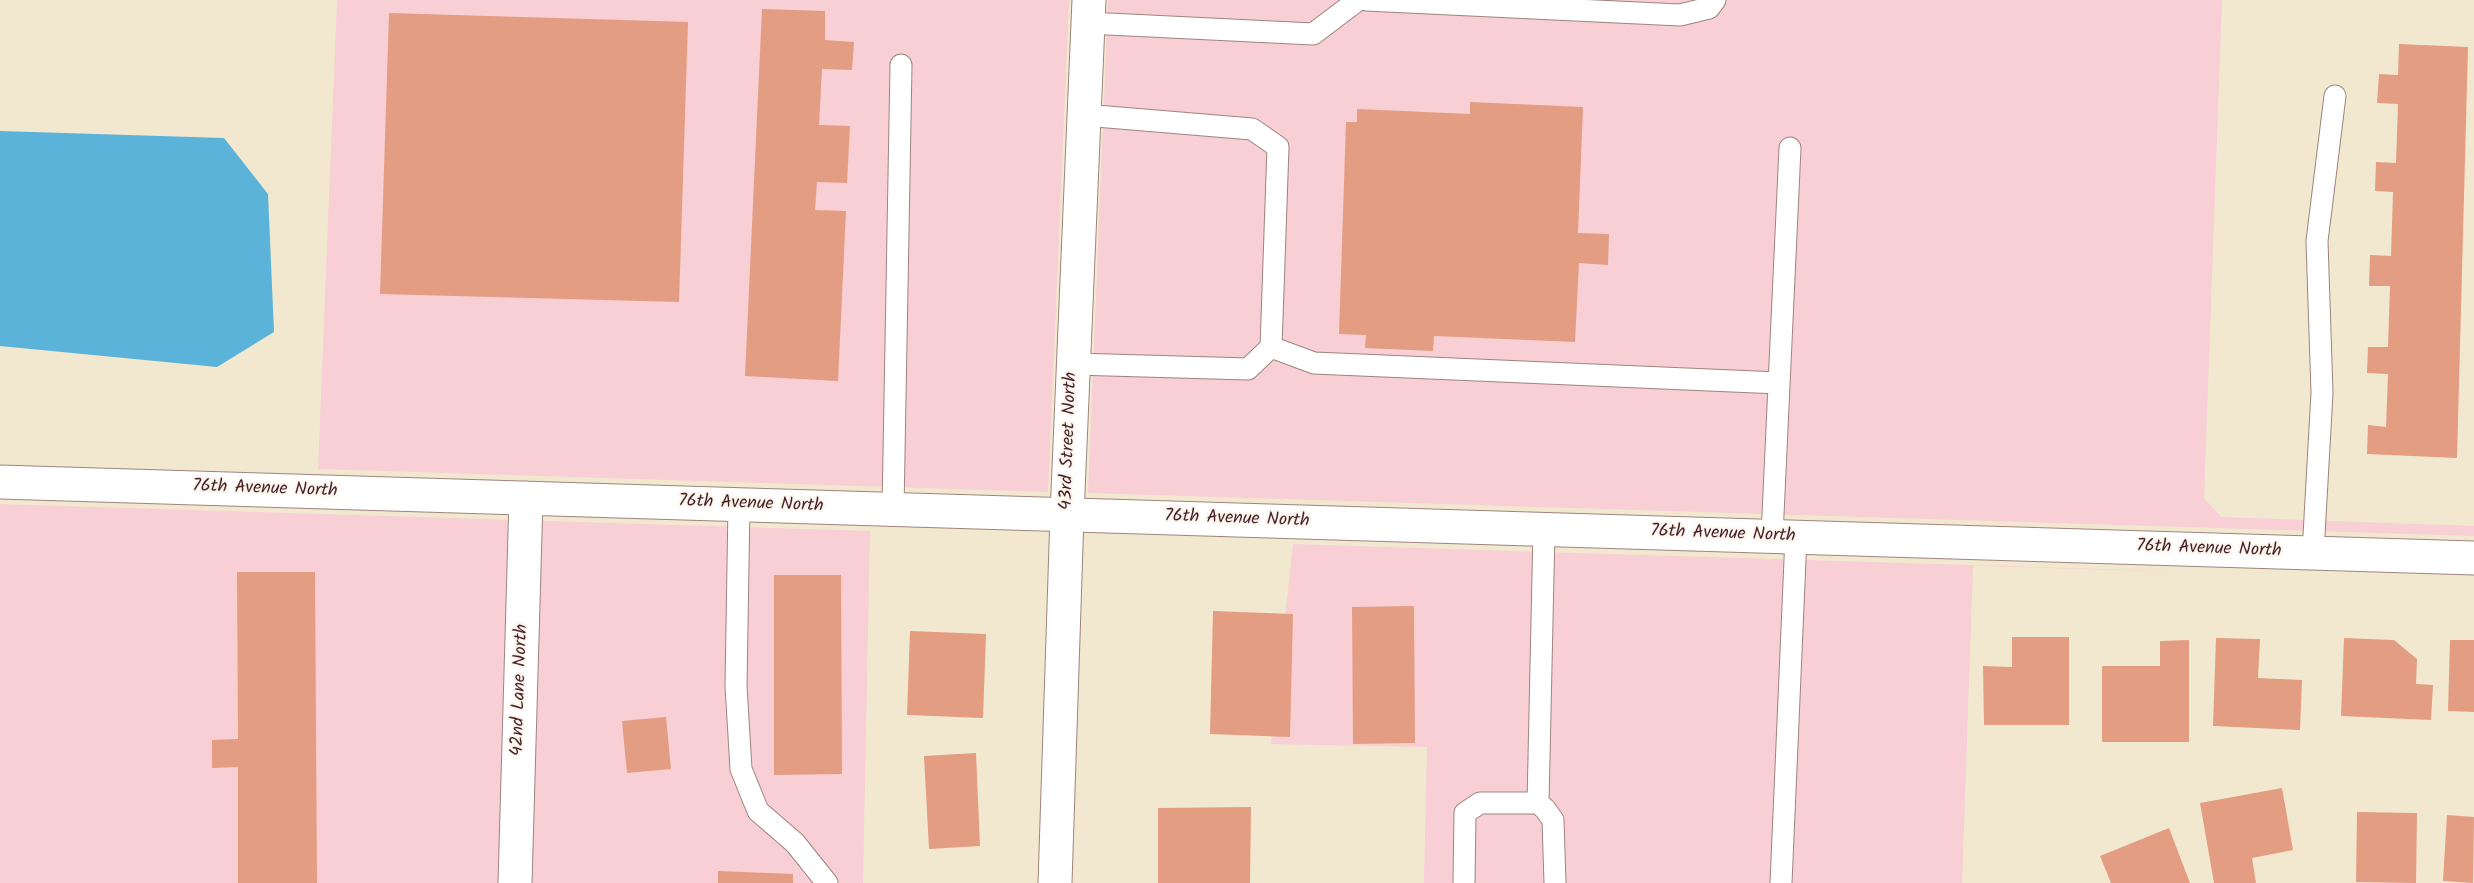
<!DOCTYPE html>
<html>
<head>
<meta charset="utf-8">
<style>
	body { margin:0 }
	canvas { display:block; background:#f2e8cf }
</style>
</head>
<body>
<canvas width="2474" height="883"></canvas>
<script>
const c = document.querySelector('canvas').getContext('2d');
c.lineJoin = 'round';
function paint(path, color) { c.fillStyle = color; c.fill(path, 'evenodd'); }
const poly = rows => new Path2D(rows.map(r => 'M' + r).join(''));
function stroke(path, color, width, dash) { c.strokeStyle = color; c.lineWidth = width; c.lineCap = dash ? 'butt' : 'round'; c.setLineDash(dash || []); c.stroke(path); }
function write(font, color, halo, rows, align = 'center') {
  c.font = font + ' Kalam,sans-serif'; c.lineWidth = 4.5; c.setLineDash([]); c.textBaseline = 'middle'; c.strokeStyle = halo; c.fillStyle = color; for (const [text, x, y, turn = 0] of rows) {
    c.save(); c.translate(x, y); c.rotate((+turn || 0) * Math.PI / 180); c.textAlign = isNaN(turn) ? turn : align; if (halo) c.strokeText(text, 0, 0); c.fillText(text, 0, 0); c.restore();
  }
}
const built = poly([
	[337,0,1069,0,1048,492,318,469],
	[1108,0,2222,0,2204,498,2221,517,2474,526,2474,536,1088,493],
	[0,504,870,531,863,883,0,883],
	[1293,544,1544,552,2232,573,1973,566,1962,883,1424,883,1427,747,1271,744]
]);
const water = poly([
	[0,131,224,138,268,194,274,332,217,367,0,346]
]);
const building = poly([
	[762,9,825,11,825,40,854,42,852,70,822,69,819,125,850,126,847,183,817,182,815,210,846,211,838,381,745,376],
	[389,13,688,22,679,302,380,294],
	[2399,44,2468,47,2457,458,2367,454,2368,425,2386,427,2388,374,2367,373,2368,347,2388,347,2390,286,2369,286,2370,255,2391,256,2393,192,2375,191,2376,162,2396,163,2398,104,2377,103,2379,74,2398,75],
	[1470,102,1583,107,1578,233,1609,234,1608,265,1579,263,1575,342,1434,336,1433,351,1365,348,1366,335,1339,334,1346,122,1357,122,1357,109,1470,114],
	[237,572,315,572,317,883,238,883,238,767,212,768,212,740,238,739],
	[774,575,841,575,842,774,774,775],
	[1414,606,1415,743,1353,744,1352,607],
	[1213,611,1293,614,1290,737,1210,734],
	[910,631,986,634,983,718,907,715],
	[2012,637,2069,637,2069,725,1984,725,1983,666,2012,667],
	[2216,638,2260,639,2258,678,2302,680,2300,730,2213,726],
	[2344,638,2394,640,2417,659,2416,684,2433,685,2431,720,2341,716],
	[2189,640,2189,742,2102,742,2102,666,2160,666,2160,641],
	[2450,640,2474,640,2474,712,2448,711],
	[666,717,671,769,627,773,622,721],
	[976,753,980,846,929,849,924,756],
	[2282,788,2293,850,2252,858,2256,883,2214,883,2200,803],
	[1251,807,1250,883,1158,883,1158,808],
	[2357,812,2417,813,2416,883,2356,882],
	[2447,815,2474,817,2473,883,2443,881],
	[2169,828,2190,883,2111,883,2100,856],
	[718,871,793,874,793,883,718,883]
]);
const service = poly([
	[1366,0,1680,15,1709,8,1715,0],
	[1088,23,1313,34,1358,0],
	[1271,347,1314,363,1779,383],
	[1074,364,1248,369,1271,347,1278,147,1252,129,1084,115],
	[739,505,736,686,741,769,758,811,795,843,827,883],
	[893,509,901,65],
	[1772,536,1790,148],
	[2313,553,2322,393,2317,241,2335,96],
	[1538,803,1544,530],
	[1464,883,1465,813,1480,803,1538,803,1545,809,1553,820,1555,883],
	[1781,883,1796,537]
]);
const minor = poly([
	[0,482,2474,558],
	[515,883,526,498]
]);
const tertiary = poly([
	[1055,883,1067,515,1089,0]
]);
const streetNames = [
	["43rd Street North",1070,441,-88],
	["76th Avenue North",265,490,2],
	["76th Avenue North",751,505,2],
	["76th Avenue North",1237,520,2],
	["76th Avenue North",1723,535,2],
	["76th Avenue North",2209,550,2],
	["42nd Lane North",521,690,-88]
];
paint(built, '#f7cfd5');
paint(water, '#5bb3d9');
paint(building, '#e39d82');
stroke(service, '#9e847d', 23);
stroke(minor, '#9e847d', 35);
stroke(tertiary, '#9e847d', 35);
stroke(service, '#fff', 21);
stroke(minor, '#fff', 33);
stroke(tertiary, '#fff', 33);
write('18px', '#4a1f2b', '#fbf7ec', streetNames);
</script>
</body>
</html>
